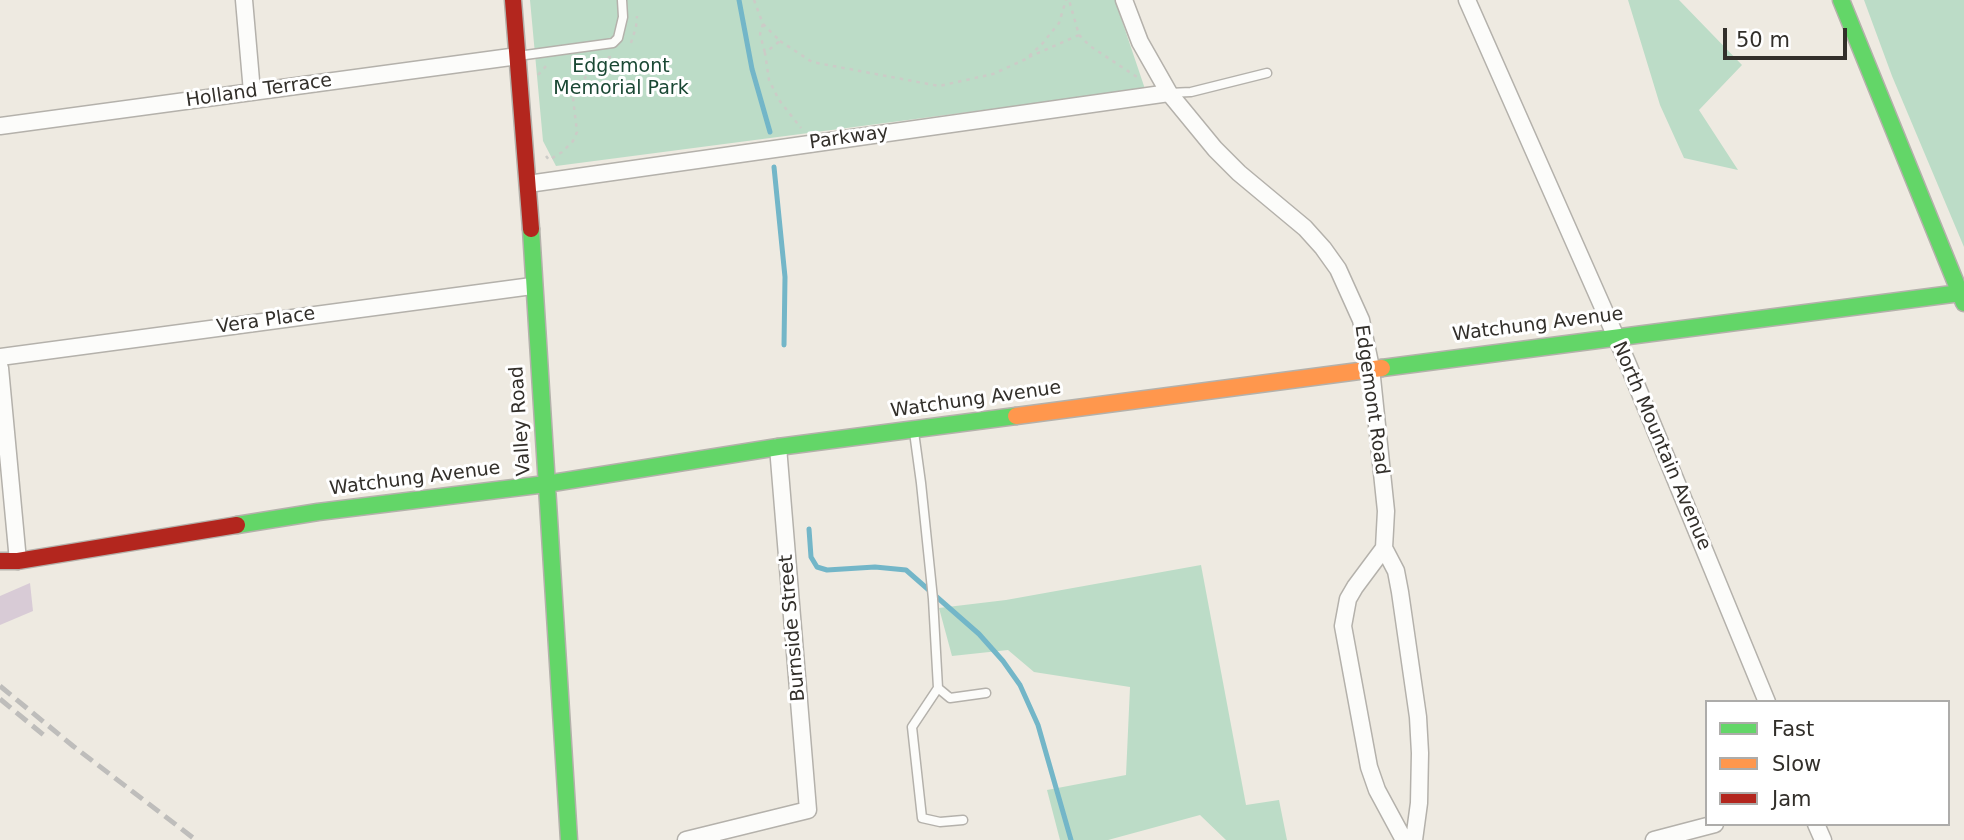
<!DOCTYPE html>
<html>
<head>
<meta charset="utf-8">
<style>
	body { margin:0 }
	#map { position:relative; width:1964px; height:840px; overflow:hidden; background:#eeeae1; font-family:"DejaVu Sans",sans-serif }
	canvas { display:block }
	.legend { position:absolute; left:1705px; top:700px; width:245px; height:126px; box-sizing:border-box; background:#fff; border:2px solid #adacaa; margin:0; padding:9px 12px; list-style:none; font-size:21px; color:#322f2a }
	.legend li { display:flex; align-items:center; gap:14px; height:35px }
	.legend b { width:35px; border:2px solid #adacaa }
	.scale { position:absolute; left:1723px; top:28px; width:124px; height:32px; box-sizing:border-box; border:4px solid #322f2a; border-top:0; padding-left:9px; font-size:21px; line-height:24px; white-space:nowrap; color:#322f2a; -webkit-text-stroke:5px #fff; paint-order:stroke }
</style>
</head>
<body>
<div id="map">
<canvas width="1964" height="840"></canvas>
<ul class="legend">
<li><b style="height:9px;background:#63d668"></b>Fast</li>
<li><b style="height:9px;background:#ff974d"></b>Slow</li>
<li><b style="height:9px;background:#b3261e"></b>Jam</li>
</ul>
<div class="scale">50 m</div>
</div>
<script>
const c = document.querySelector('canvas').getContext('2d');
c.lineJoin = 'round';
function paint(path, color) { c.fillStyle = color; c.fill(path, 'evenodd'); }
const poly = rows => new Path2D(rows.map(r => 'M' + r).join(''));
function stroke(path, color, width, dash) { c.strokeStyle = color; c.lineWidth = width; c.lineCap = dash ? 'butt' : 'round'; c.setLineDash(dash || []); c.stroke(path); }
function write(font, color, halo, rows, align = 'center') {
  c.font = font + ' "DejaVu Sans",sans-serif'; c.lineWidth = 6; c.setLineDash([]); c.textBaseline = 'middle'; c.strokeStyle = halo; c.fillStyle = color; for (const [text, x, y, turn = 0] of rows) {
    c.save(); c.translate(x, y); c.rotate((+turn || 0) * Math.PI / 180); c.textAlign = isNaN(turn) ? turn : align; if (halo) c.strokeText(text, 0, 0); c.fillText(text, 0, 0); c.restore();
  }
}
const green = poly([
	[530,0,1115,0,1145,89,556,166,543,141],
	[1628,0,1679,0,1742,65,1699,110,1738,170,1684,158,1660,105],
	[1864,0,1964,0,1964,247,1892,76],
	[1201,565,1246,805,1279,800,1287,840,1226,840,1200,815,1108,840,1060,840,1047,790,1126,775,1130,687,1034,672,1008,650,952,656,939,608,1006,600]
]);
const stream = poly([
	[739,0,752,69,770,132],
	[774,167,785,277,784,345],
	[809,529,811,557,817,567,827,570,875,567,906,570,979,634,1003,661,1020,685,1038,725,1071,840]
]);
const building = poly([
	[30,583,33,611,0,625,0,596]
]);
const path = poly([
	[754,0,763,24,780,41,765,53,769,80,779,100,801,128],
	[763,24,760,34,765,53],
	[1079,35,1090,46,1140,79],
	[780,41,812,62,939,86,993,74,1026,59,1042,44,1059,23,1066,0],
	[631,43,636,27,637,16],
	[1029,57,1079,35,1069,0],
	[570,63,595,61],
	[538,75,547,65],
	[546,156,549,160,562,152,573,141,577,132,573,98,595,61,615,56]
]);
const lane = poly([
	[518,56,613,43,618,38,623,17,622,0],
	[1169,93,1191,92,1267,73],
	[914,432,921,483,933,599,938,688,950,698,986,693],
	[938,688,912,727,922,818,940,822,963,820]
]);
const street = poly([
	[244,0,252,92],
	[1124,0,1140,42,1169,93,1215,149,1239,173,1305,228,1323,248,1338,269,1361,320,1371,368,1386,511,1384,548,1396,571,1400,592,1418,717,1420,753,1419,803,1414,840],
	[1467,0,1627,362,1767,702],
	[0,126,518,56],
	[528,184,1169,93],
	[0,357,532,286],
	[0,368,18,561],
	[1384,548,1355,587,1348,599,1343,626,1369,767,1377,790,1404,840],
	[1816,824,1823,840],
	[686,840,808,810,778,447],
	[1654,840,1715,824]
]);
const fast = poly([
	[1841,0,1964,303],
	[531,229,569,840],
	[1382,368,1960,293],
	[237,525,318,512,546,484,778,447,1016,416]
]);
const slow = poly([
	[1016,416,1382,368]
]);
const jam = poly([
	[513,0,531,229],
	[0,561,18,561,237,525]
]);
const rail = poly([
	[0,686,73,746,196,840],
	[0,699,46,737]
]);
const parkNames = [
	["Edgemont",621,67],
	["Memorial Park",621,89]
];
const streetNames = [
	["Holland Terrace",259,91,-8],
	["Parkway",849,138,-8],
	["Vera Place",266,321,-8],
	["Watchung Avenue",1538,325,-7],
	["Watchung Avenue",976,400,-8],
	["Edgemont Road",1371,400,82],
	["Valley Road",521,421,-94],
	["North Mountain Avenue",1661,446,67],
	["Watchung Avenue",415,479,-7],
	["Burnside Street",793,628,-95]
];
paint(green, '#bcdcc7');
stroke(stream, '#73b6c8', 5);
paint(building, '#d8cbd6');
stroke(lane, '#b4b1ab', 11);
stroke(street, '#b4b1ab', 19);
stroke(fast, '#b4b1ab', 19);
stroke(slow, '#b4b1ab', 19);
stroke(jam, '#b4b1ab', 19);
stroke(path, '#cccbc7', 2.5, [3.5, 5]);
stroke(lane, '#fcfcfa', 8);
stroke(street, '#fcfcfa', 16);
stroke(fast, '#63d668', 16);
stroke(slow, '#ff974d', 16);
stroke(jam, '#b3261e', 16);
stroke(rail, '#bebdbb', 5, [14, 7]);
write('19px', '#1a4834', '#fff', parkNames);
write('19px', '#322f2a', '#fff', streetNames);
</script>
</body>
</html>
